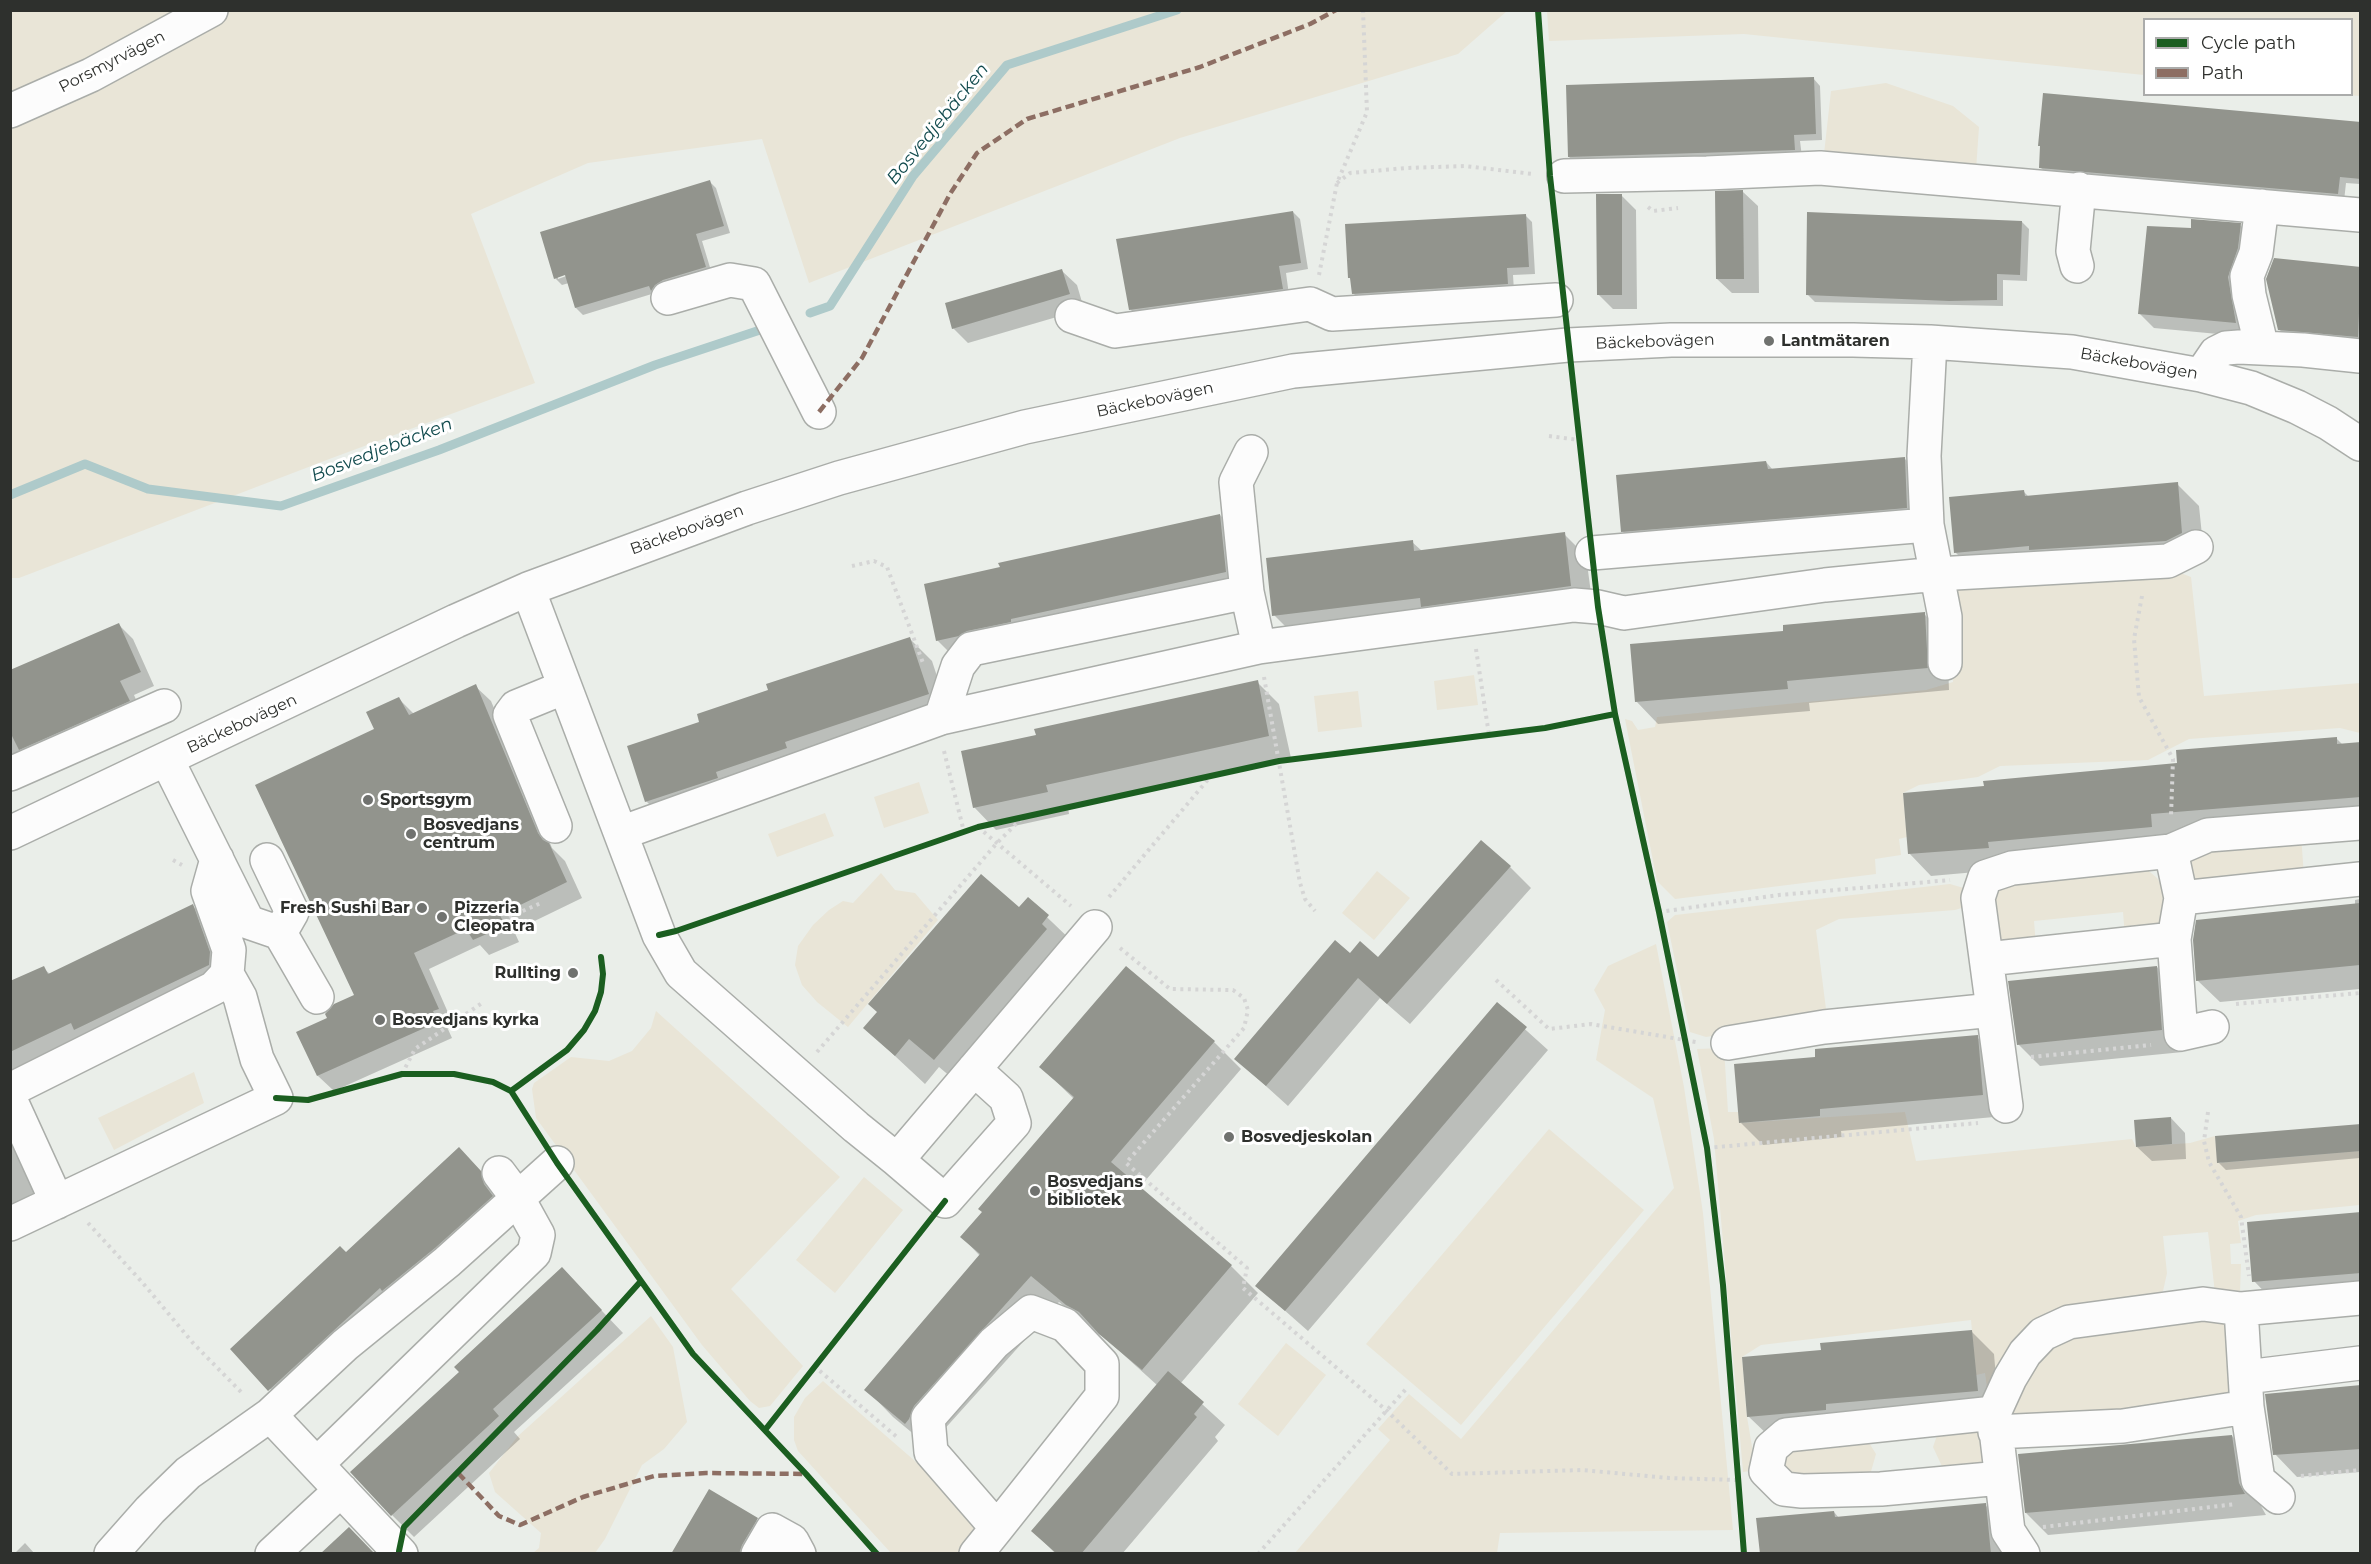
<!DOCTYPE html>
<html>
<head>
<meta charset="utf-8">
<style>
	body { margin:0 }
	#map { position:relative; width:2371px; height:1564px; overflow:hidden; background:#eaeee9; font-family:Montserrat,sans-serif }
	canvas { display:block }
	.frame { position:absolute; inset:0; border:12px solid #2e302d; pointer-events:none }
	.legend { position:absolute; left:2143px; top:18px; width:210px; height:78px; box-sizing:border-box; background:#fff; border:2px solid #abacab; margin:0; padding:8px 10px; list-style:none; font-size:18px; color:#2e302d }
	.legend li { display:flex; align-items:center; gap:12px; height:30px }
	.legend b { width:30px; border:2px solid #abacab }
</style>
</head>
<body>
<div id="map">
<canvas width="2371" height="1564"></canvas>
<div class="frame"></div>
<ul class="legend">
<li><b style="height:8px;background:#1b5e20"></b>Cycle path</li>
<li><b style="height:8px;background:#8d6e63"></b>Path</li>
</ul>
</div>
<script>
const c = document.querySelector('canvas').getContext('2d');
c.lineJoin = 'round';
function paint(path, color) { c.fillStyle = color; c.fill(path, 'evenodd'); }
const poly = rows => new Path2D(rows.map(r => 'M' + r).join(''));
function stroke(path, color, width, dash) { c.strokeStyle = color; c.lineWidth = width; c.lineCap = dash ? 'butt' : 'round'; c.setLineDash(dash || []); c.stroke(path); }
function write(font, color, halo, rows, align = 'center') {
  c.font = font + ' Montserrat,sans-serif'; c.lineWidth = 6; c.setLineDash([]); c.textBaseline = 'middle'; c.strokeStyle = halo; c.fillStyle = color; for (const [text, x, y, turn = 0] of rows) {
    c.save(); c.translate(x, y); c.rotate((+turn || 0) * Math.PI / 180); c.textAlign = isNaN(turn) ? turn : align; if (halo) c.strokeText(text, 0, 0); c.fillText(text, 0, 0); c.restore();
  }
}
const green = poly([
	[10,11,1507,11,1458,54,1180,138,809,283,762,139,588,163,471,214,535,383,332,458,19,578,11,578],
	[1547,11,2360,11,2360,96,2346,95,2352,94,2352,20,2144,20,2144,75,1744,34,1549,41],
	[1886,83,1953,106,1979,127,1976,170,1823,163,1831,91],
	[2178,572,2191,577,2204,696,2360,683,2360,733,2340,728,2189,739,2148,760,2000,766,1978,777,1919,785,1903,793,1907,837,1899,839,1901,855,1875,859,1876,874,1675,899,1657,881,1625,719,1632,721,1638,730,1655,727,1657,717,1926,690,1953,682,1951,601,1953,591,1968,583],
	[1474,675,1478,705,1437,710,1434,681],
	[1358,691,1362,727,1318,732,1314,696],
	[919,782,929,813,884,828,874,797],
	[825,813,834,836,777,857,768,834],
	[2301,835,2304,876,2193,883,2185,863,2192,854],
	[2144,867,2157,878,2167,893,2161,928,2125,937,2123,912,2034,921,2036,946,1994,946,1989,898,1998,885],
	[1377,871,1410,898,1374,940,1342,913],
	[881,873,895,890,915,893,938,920,848,1027,817,1002,802,985,795,965,798,946,813,925,829,910,843,901,853,903],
	[1950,884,1967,889,1968,906,1955,910,1839,919,1816,930,1827,1017,1706,1037,1690,1032,1667,922,1675,915],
	[1656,944,1684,1087,1703,1213,1733,1530,1500,1533,1497,1553,1295,1553,1390,1440,1378,1429,1409,1394,1461,1439,1674,1188,1653,1098,1596,1060,1605,1010,1594,990,1608,966],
	[656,1011,840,1177,731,1289,803,1366,770,1406,759,1408,750,1401,702,1345,536,1118,532,1089,534,1083,571,1057,609,1061,632,1051,651,1028],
	[1724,1048,1728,1112,1738,1112,1740,1123,1905,1112,1916,1161,2132,1139,2136,1147,2190,1143,2215,1136,2218,1163,2360,1151,2360,1205,2256,1215,2238,1221,2241,1243,2230,1244,2231,1264,2241,1264,2240,1292,2223,1301,2215,1293,2208,1232,2163,1236,2167,1273,2163,1291,2151,1299,2082,1307,1988,1395,1985,1373,1976,1375,1971,1320,1761,1345,1742,1357,1747,1417,1756,1470,1743,1472,1714,1139,1697,1049],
	[194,1072,204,1103,114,1150,98,1118],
	[1549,1129,1644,1210,1461,1425,1366,1344],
	[864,1177,903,1210,835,1293,796,1260],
	[651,1316,673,1347,687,1422,664,1449,642,1465,605,1539,595,1553,533,1553,539,1548,541,1533,495,1492,489,1473,518,1436],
	[2172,1317,2224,1321,2233,1336,2239,1386,2227,1402,2006,1418,2046,1341],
	[1286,1343,1326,1375,1278,1436,1238,1404],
	[823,1381,985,1522,966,1553,891,1553,798,1451,794,1440,794,1417,805,1398],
	[1941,1424,1986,1431,1989,1446,1983,1463,1946,1475,1933,1447],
	[1863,1433,1876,1454,1868,1482,1780,1474,1779,1448]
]);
const shadow = poly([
	[1813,78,1820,86,1822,140,1800,141,1802,157,1576,164,1569,157],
	[2360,124,2360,184,2346,183,2344,201,2048,175,2041,168],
	[709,181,716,188,730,233,702,241,712,274,670,287,662,291,659,297,655,293,583,315,576,308,569,283,562,285,555,278,542,233],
	[571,271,572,274,558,279,558,276],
	[1743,192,1758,206,1759,293,1732,293,1717,279],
	[1621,195,1636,210,1637,309,1613,309,1598,294],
	[1293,212,1300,219,1308,269,1286,273,1289,295,1137,316,1130,309],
	[1525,215,1532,222,1535,274,1513,275,1514,291,1360,300,1353,293],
	[2022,222,2029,229,2027,281,2003,280,2003,306,1815,302,1808,295],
	[2240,225,2255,240,2250,337,2154,328,2139,313,2192,229],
	[2360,268,2360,343,2286,337,2279,329],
	[1062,271,1077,285,1084,309,968,343,953,328],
	[1905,459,1927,481,1929,530,1645,553,1622,531,1766,462,1773,470],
	[2177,484,2199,506,2204,555,1977,574,1955,552,2024,492,2029,497],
	[1220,515,1242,537,1248,594,959,662,937,640],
	[1564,534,1586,556,1593,608,1296,637,1274,615,1412,542,1422,551],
	[1924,614,1947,636,1949,690,1809,703,1810,711,1658,724,1636,701,1785,632],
	[119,625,133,639,154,686,134,695,143,715,10,776,10,672],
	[909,638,932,661,950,716,668,823,646,801,770,691],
	[1257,682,1279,704,1291,758,1068,807,1069,814,996,830,974,807,1038,736],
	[475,686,491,701,552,848,565,861,582,898,514,931,519,942,489,955,480,945,429,969,453,1024,447,1027,452,1038,334,1091,318,1076,329,1019,356,996,376,730,399,699,414,714],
	[2336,738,2343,745,2360,744,2360,822,2010,869,1931,876,1909,853,1985,787,2178,764],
	[1510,867,1531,888,1410,1024,1380,998,1288,1106,1236,1059,1350,955,1378,959],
	[1028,899,1077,946,964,1088,939,1067,925,1084,865,1028,1019,909],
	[2360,899,2360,989,2220,1002,2197,980,2355,905,2355,900],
	[193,906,215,928,232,976,20,1080,10,1070,10,983,43,968,50,974],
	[2157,967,2179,990,2183,1052,2040,1066,2018,1044],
	[1497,1004,1548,1050,1308,1331,1257,1286],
	[1977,1037,1999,1059,2005,1116,1841,1131,1842,1137,1763,1145,1741,1123,1816,1058],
	[1214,1042,1241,1069,1139,1188,1231,1266,1258,1293,1180,1384,1225,1425,1215,1437,1218,1441,1122,1554,1056,1554,1033,1531,1157,1385,1105,1338,1095,1332,1059,1302,941,1433,933,1450,893,1417,866,1389,980,1256,962,1237,1074,1099,1041,1067],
	[2171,1118,2185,1133,2186,1159,2152,1161,2137,1147],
	[2360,1125,2360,1158,2226,1170,2219,1163],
	[10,1134,46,1200,10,1216],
	[459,1149,503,1194,292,1412,232,1349,346,1254],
	[2360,1214,2360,1296,2276,1304,2254,1281],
	[562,1269,623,1333,514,1432,520,1439,414,1537,392,1515,461,1372],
	[1972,1332,1994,1354,1999,1412,1771,1438,1748,1416,1823,1352],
	[2360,1387,2360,1472,2297,1477,2275,1454],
	[2232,1436,2254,1458,2261,1506,2266,1515,2048,1535,2026,1513],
	[1985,1505,2008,1527,2010,1554,1761,1554,1834,1512,1839,1518],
	[757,1520,779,1542,772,1554,672,1554],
	[25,1543,35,1554,14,1554]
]);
const stream = poly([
	[810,313,830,306,913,176,1007,65,1177,10],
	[10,495,85,464,148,489,281,506,439,450,655,365,760,330]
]);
const building = poly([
	[1814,77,1816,134,1794,135,1795,150,1568,157,1566,85],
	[2043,93,2361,122,2361,179,2340,177,2338,194,2039,168,2040,146,2038,146],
	[710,180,724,226,696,234,706,267,663,280,655,285,651,291,649,286,575,308,565,275,554,279,540,232],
	[1743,190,1744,279,1716,279,1715,191],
	[1596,194,1622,194,1622,295,1597,295],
	[1293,211,1301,263,1279,266,1283,289,1129,310,1116,239],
	[1807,212,2022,221,2020,275,1997,274,1997,300,1949,301,1806,295],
	[1526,214,1529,267,1507,268,1508,284,1352,294,1350,278,1348,278,1345,224],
	[2191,219,2241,223,2238,248,2228,277,2236,323,2138,314,2147,226,2191,228],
	[2274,258,2361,267,2358,337,2278,330,2266,279],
	[1062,269,1070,294,952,329,945,303],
	[1905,457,1907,508,1621,532,1616,475,1766,461,1768,469],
	[2178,482,2182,533,2166,541,2029,550,2029,546,1954,553,1949,497,2024,490,2025,496],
	[1220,514,1226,572,1011,619,1011,622,967,631,959,636,936,641,924,584,1000,567,998,563],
	[1565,532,1571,586,1421,607,1420,598,1272,616,1266,558,1413,540,1414,551],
	[1925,612,1928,668,1787,681,1788,689,1635,702,1630,644,1783,631,1783,625],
	[119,623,141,672,120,681,130,701,19,750,10,732,10,670],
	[910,637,929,694,785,742,787,748,716,772,718,778,645,802,627,746,699,722,697,714,768,690,766,684],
	[1258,680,1269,736,1046,785,1048,792,973,808,961,751,1036,735,1034,729],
	[476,684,538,833,543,840,549,843,567,882,500,915,505,926,473,940,466,929,414,953,439,1009,433,1011,438,1022,317,1076,296,1032,327,1018,325,1014,334,1004,354,995,255,785,374,729,366,712,399,697,409,715],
	[2337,737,2337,744,2361,742,2361,797,2151,814,2152,827,1988,842,1989,848,1908,854,1903,793,1984,786,1983,781,2177,763,2176,750],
	[1481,840,1511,866,1387,1004,1358,978,1266,1086,1234,1059,1335,940,1350,953,1360,941,1378,957],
	[981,874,1019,907,1028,897,1049,915,1042,924,1047,929,934,1060,909,1039,895,1056,863,1028,877,1012,868,1004],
	[2360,903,2360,965,2196,981,2193,940,2196,920],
	[193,904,210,952,209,965,74,1030,71,1023,10,1052,10,981,44,966,48,974],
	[1126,966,1215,1041,1111,1162,1232,1265,1142,1370,1099,1334,1079,1312,1066,1305,1031,1276,914,1406,909,1419,905,1424,864,1390,980,1254,960,1237,982,1212,978,1209,1074,1097,1039,1067],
	[2157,966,2162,1030,2017,1045,2008,981],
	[1497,1002,1527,1027,1285,1311,1255,1286],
	[1978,1035,1983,1095,1820,1109,1820,1116,1739,1123,1734,1064,1815,1057,1815,1049],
	[2171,1117,2172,1144,2136,1147,2134,1120],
	[2361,1124,2361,1151,2217,1163,2215,1136],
	[459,1147,481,1171,484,1184,493,1196,435,1248,382,1291,380,1288,268,1391,230,1349,340,1246,346,1252],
	[2361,1212,2361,1273,2252,1282,2247,1222],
	[562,1267,602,1310,493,1409,499,1416,391,1516,350,1472,459,1372,454,1367],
	[1972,1330,1978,1391,1826,1404,1826,1410,1747,1417,1742,1357,1821,1350,1820,1343],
	[1168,1371,1204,1402,1194,1414,1197,1417,1081,1554,1057,1554,1031,1531],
	[2361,1385,2361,1449,2273,1455,2265,1394],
	[2232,1435,2239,1483,2245,1494,2025,1513,2018,1454],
	[709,1489,758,1518,742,1545,739,1554,671,1554],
	[1986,1503,1991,1554,1760,1554,1756,1518,1834,1511,1835,1517],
	[349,1527,375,1554,320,1554]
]);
const path = poly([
	[1337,183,1350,173,1406,168,1465,166,1533,174],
	[1648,207,1653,211,1678,208],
	[1319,275,1337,183,1367,112,1363,10],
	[1549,436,1579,440],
	[852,566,874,561,887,567,923,663],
	[2142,596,2134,639,2139,697,2173,759,2171,816],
	[1476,649,1489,735],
	[1264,677,1300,883,1305,899,1315,911],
	[944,751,964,832],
	[978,827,1071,906],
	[173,860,182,865],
	[1109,897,1211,776],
	[1659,912,1779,895,1950,880],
	[509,917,541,903],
	[1120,948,1170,989,1233,990,1244,998,1248,1010,1244,1028,1126,1163,1247,1268,1243,1288,1386,1410,1452,1474,1582,1470,1669,1478,1736,1480],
	[1496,980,1549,1029,1591,1024,1696,1042],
	[2236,1004,2360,993],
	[817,1052,997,843,1023,817],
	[2031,1057,2151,1045],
	[402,1074,415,1049,482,1003],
	[2208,1112,2204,1141,2209,1162,2241,1217,2249,1276],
	[1707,1148,1978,1123],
	[88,1223,142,1282,193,1343,244,1395],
	[814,1366,898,1438],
	[2301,1476,2360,1470],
	[2043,1527,2236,1504],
	[1258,1554,1406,1389]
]);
const minor = poly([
	[10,111,91,75,211,10],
	[1564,176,1707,173,1820,168,2360,215],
	[2077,266,2073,251,2079,189],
	[668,298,730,280,754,284,819,412],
	[1072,316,1115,331,1310,304,1332,314,1556,300],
	[1930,342,1924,456,1927,525,1945,617,1945,663],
	[2262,348,2249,295,2247,276,2256,253,2262,206],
	[2201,375,2216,353,2226,348,2239,347,2303,350,2360,356],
	[1251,452,1236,482,1247,592,1259,647],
	[1592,553,1927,525],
	[528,589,659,935,681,973,856,1127,897,1160,1095,927],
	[941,718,958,666,971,649,1247,592],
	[167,760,248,922,280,933,317,997],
	[10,774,164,706],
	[555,826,510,715,516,707,565,687],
	[10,833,456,621,528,589,747,508,839,478,1025,427,1293,371,1568,345,1671,340,1853,340,1930,342,2072,352,2201,375,2251,388,2297,407,2328,423,2360,444],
	[621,833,941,718,1259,647,1574,605,1598,607,1624,613,1825,585,1937,574,2168,561,2196,547],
	[2171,851,2181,898,2174,939,2181,1034,2212,1027],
	[267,860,292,912,280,933],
	[2181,898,2360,879],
	[1987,959,2174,939],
	[1728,1043,1824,1027,1993,1010],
	[10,1090,214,988,227,974,229,950,208,891,217,859],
	[10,1099,57,1202],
	[2006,1106,1978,898,1985,877,2012,868,2171,851,2208,835,2360,823],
	[897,1160,945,1201,1014,1123,1006,1098,974,1069],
	[10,1224,276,1098,257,1059,240,997,227,974],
	[2241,1309,2247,1407,2258,1480,2278,1497],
	[2246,1377,2360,1363],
	[1994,1413,1786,1435,1771,1448,1766,1471,1784,1489,1802,1491,1881,1489,2001,1478],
	[270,1415,401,1554],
	[1995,1432,2123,1426,2247,1407],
	[317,1464,534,1253,538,1235,517,1197,499,1173],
	[111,1554,150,1510,188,1473,270,1415,345,1345,447,1262,557,1163],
	[272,1554,341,1490],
	[758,1554,772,1530,792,1541,799,1554],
	[976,1554,997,1528,1102,1396,1102,1364,1065,1325,1031,1312,994,1343,928,1418,931,1452,997,1528],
	[2023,1554,2008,1531,1994,1413,2010,1378,2025,1353,2043,1334,2069,1322,2203,1304,2241,1309,2360,1298]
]);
const quiet = poly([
	[819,412,862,358,950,194,977,153,1027,119,1200,67,1310,24,1336,10],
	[458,1473,499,1516,520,1525,583,1497,654,1476,706,1473,806,1474]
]);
const cycleway = poly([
	[1538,10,1550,176,1598,607,1615,714,1659,912,1707,1148,1723,1285,1744,1554],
	[659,935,676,931,978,827,1279,761,1545,728,1615,714],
	[511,1091,567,1050,584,1030,595,1011,601,992,603,974,601,957],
	[276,1098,308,1100,402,1074,454,1074,493,1082,511,1091,557,1163,693,1354,806,1474,877,1554],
	[765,1430,945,1201],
	[399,1551,404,1527,597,1330,641,1281]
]);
const markers = [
	[1769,341,6,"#70726f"],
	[368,800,6,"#70726f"],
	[411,834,6,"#70726f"],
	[422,908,6,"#70726f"],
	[442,917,6,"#70726f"],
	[573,973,6,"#70726f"],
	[380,1020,6,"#70726f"],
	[1229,1137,6,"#70726f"],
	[1035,1191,6,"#70726f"]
];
const streetNames = [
	["Porsmyrvägen",112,62,-27],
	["Bäckebovägen",1655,342,-2],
	["Bäckebovägen",2139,364,10],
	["Bäckebovägen",1155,400,-12],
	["Bäckebovägen",687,530,-20],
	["Bäckebovägen",242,724,-25]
];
const poiNames = [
	["Lantmätaren",1781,341],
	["Sportsgym",380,800],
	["Bosvedjans",423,825],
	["centrum",423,843],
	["Fresh Sushi Bar",410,908,"right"],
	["Pizzeria",454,908],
	["Cleopatra",454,926],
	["Rullting",561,973,"right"],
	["Bosvedjans kyrka",392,1020],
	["Bosvedjeskolan",1241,1137],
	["Bosvedjans",1047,1182],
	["bibliotek",1047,1200]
];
const waterNames = [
	["Bosvedjebäcken",938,124,-51],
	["Bosvedjebäcken",382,450,-21]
];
paint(green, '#e9e5d7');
paint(shadow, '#0003');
stroke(stream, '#aecaca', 9);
paint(building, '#92948d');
stroke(minor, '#aaada9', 36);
stroke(path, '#d5d5d5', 4, [3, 4.5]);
stroke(minor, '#fcfcfc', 33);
stroke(quiet, '#8d6e63', 4.5, [9, 4.5]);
stroke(cycleway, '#1b5e20', 6);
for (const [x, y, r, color] of markers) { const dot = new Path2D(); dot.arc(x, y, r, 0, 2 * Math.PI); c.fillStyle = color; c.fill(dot); stroke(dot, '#fff', 2); }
write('16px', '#2e302d', '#fff', streetNames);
write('bold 16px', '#2e302d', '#fff', poiNames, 'left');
write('italic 18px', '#124b4e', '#fff', waterNames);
</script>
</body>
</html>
